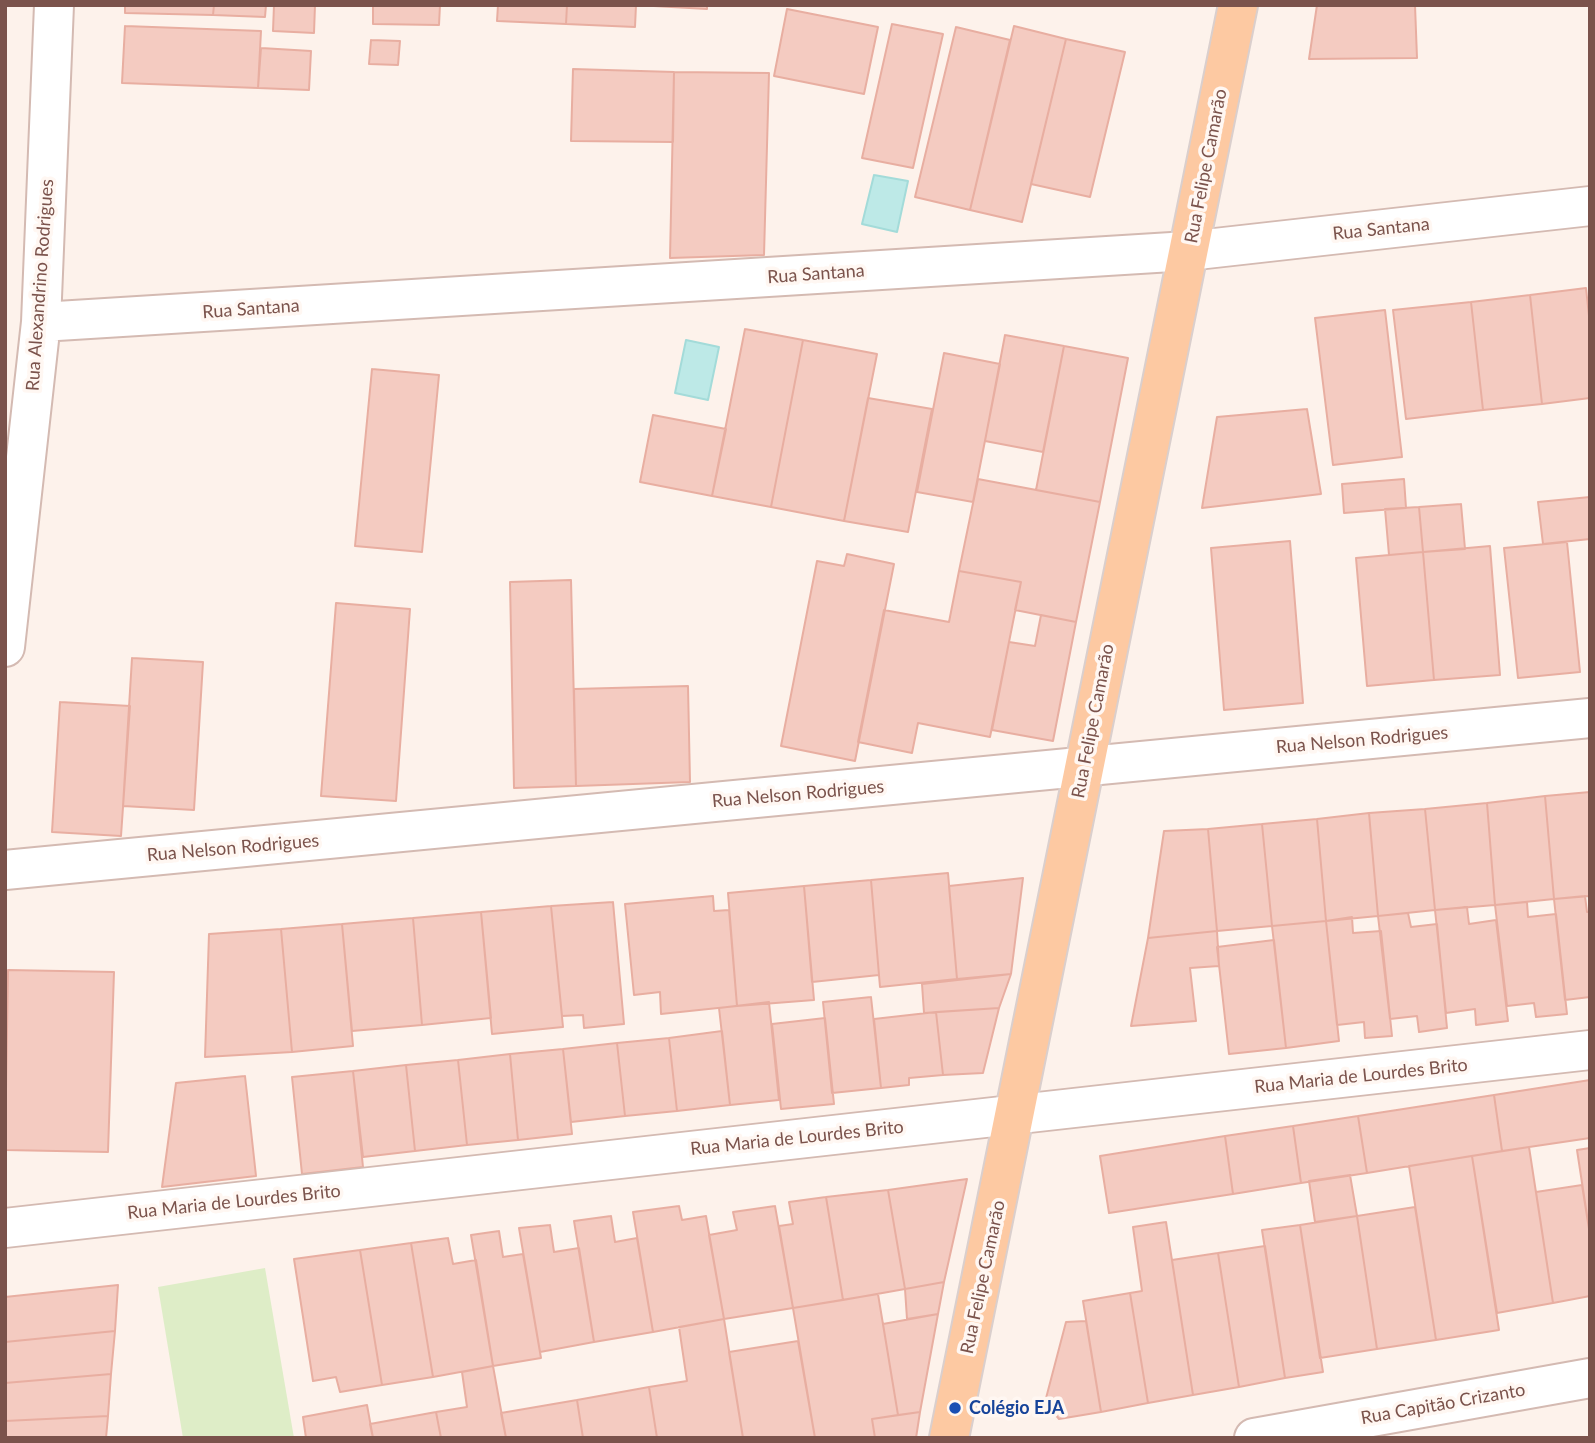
<!DOCTYPE html>
<html>
<head>
<meta charset="utf-8">
<style>
	body { margin:0 }
	#map { position:relative; width:1595px; height:1443px; overflow:hidden; background:#fdf2eb; font-family:Lato,sans-serif }
	canvas { display:block }
	.frame { position:absolute; inset:0; border:7px solid #7b534c; pointer-events:none }
</style>
</head>
<body>
<div id="map">
<canvas width="1595" height="1443"></canvas>
<div class="frame"></div>
</div>
<script>
const c = document.querySelector('canvas').getContext('2d');
c.lineJoin = 'round';
function paint(path, color) { c.fillStyle = color; c.fill(path, 'evenodd'); }
const poly = rows => new Path2D(rows.map(r => 'M' + r).join(''));
function stroke(path, color, width, dash) { c.strokeStyle = color; c.lineWidth = width; c.lineCap = dash ? 'butt' : 'round'; c.setLineDash(dash || []); c.stroke(path); }
function write(font, color, halo, rows, align = 'center') {
  c.font = font + ' Lato,sans-serif'; c.lineWidth = 7; c.setLineDash([]); c.textBaseline = 'middle'; c.strokeStyle = halo; c.fillStyle = color; for (const [text, x, y, turn = 0] of rows) {
    c.save(); c.translate(x, y); c.rotate((+turn || 0) * Math.PI / 180); c.textAlign = isNaN(turn) ? turn : align; if (halo) c.strokeText(text, 0, 0); c.fillText(text, 0, 0); c.restore();
  }
}
const green = poly([
	[265,1268,294,1438,183,1438,158,1287]
]);
const water = poly([
	[874,175,908,181,897,232,862,224,874,175],
	[686,340,719,347,708,400,675,393,686,340]
]);
const building = poly([
	[125,5,214,5,213,15,125,13,125,5],
	[214,5,266,5,265,17,213,15,214,5],
	[274,5,315,5,314,33,273,31,274,5],
	[440,5,439,25,373,24,373,5,440,5],
	[498,5,567,5,566,24,497,21,498,5],
	[567,5,636,5,635,27,566,24,567,5],
	[636,5,707,5,707,9,636,5],
	[1317,5,1415,5,1417,58,1309,59,1317,5],
	[787,9,878,27,864,94,774,76,787,9],
	[892,24,943,34,913,168,862,158,892,24],
	[125,26,261,31,258,88,122,83,125,26],
	[1014,26,1066,39,1022,222,970,210,1014,26],
	[956,27,1010,40,970,210,915,197,956,27],
	[1066,39,1125,52,1090,197,1031,184,1066,39],
	[371,40,400,41,398,65,369,64,371,40],
	[261,48,311,51,309,90,258,88,261,48],
	[573,69,674,72,673,142,571,141,573,69],
	[674,72,769,73,764,255,670,258,674,72],
	[1586,288,1590,325,1590,398,1542,404,1530,295,1586,288],
	[1530,295,1542,404,1483,410,1471,302,1530,295],
	[1471,302,1483,410,1406,419,1393,310,1471,302],
	[1385,310,1402,457,1333,465,1315,318,1385,310],
	[745,329,803,340,771,507,712,496,745,329],
	[1005,335,1064,346,1043,452,985,441,1005,335],
	[803,340,877,354,844,521,771,507,803,340],
	[1064,346,1128,358,1100,502,1036,490,1064,346],
	[944,353,1000,364,973,502,917,492,944,353],
	[372,369,439,375,422,552,355,546,372,369],
	[868,398,932,409,908,532,844,521,868,398],
	[1307,409,1321,494,1202,508,1217,417,1307,409],
	[653,415,726,429,712,496,640,482,653,415],
	[978,479,1100,502,1076,622,1015,610,1021,582,959,571,978,479],
	[1404,479,1406,508,1344,513,1342,484,1404,479],
	[1590,497,1590,539,1543,544,1538,502,1590,497],
	[1461,504,1465,549,1423,552,1419,507,1461,504],
	[1419,507,1423,552,1389,555,1385,509,1419,507],
	[1290,541,1303,703,1224,710,1211,548,1290,541],
	[1567,542,1580,672,1518,678,1504,548,1567,542],
	[1490,546,1500,675,1434,680,1423,552,1490,546],
	[1423,552,1434,680,1367,686,1356,558,1423,552],
	[847,554,894,564,855,761,781,746,817,561,844,566,847,554],
	[959,571,1021,582,990,737,918,723,912,753,858,742,884,610,949,622,959,571],
	[571,580,576,786,514,788,510,582,571,580],
	[336,603,410,609,396,801,321,796,336,603],
	[1041,615,1076,622,1053,741,992,730,1009,642,1035,646,1041,615],
	[132,658,203,662,194,810,123,806,132,658],
	[688,686,690,782,576,786,574,689,688,686],
	[60,702,130,706,121,836,52,832,60,702],
	[1590,792,1590,896,1554,899,1545,796,1590,792],
	[1545,796,1554,899,1495,905,1487,803,1545,796],
	[1487,803,1495,905,1435,910,1425,809,1487,803],
	[1425,809,1435,910,1378,916,1369,813,1425,809],
	[1369,813,1378,916,1326,921,1317,819,1369,813],
	[1317,819,1326,921,1272,926,1262,824,1317,819],
	[1262,824,1272,926,1217,931,1208,829,1262,824],
	[1208,829,1217,931,1148,938,1164,831,1208,829],
	[948,873,957,979,880,987,871,880,948,873],
	[1023,878,1011,974,957,979,949,886,1023,878],
	[871,880,879,975,812,982,804,886,871,880],
	[804,886,814,1000,737,1006,728,893,804,886],
	[713,896,714,911,729,910,737,1006,661,1014,660,992,634,995,625,904,713,896],
	[1585,896,1587,912,1590,912,1590,997,1565,1000,1554,899,1585,896],
	[613,902,624,1024,584,1028,583,1015,562,1016,551,906,613,902],
	[1527,902,1528,917,1556,914,1567,1014,1536,1017,1534,1003,1507,1006,1495,905,1527,902],
	[551,906,563,1027,492,1034,481,912,551,906],
	[1467,907,1469,924,1496,920,1508,1021,1476,1025,1475,1009,1446,1013,1435,910,1467,907],
	[481,912,491,1018,422,1025,413,918,481,912],
	[1408,913,1411,927,1437,924,1447,1028,1419,1032,1417,1016,1390,1019,1378,916,1408,913],
	[1352,917,1353,933,1381,931,1392,1036,1365,1038,1364,1022,1337,1025,1326,921,1352,917],
	[413,918,422,1025,352,1031,342,924,413,918],
	[1326,921,1339,1041,1286,1048,1272,926,1326,921],
	[342,924,353,1046,292,1052,281,929,342,924],
	[281,929,292,1052,205,1057,209,934,281,929],
	[1217,931,1219,966,1190,968,1196,1021,1131,1026,1148,938,1217,931],
	[1274,940,1286,1048,1229,1054,1217,947,1274,940],
	[8,970,114,972,108,1152,5,1150,8,970],
	[1011,974,999,1008,924,1013,922,984,1011,974],
	[871,997,881,1088,832,1093,823,1002,871,997],
	[769,1002,779,1100,730,1105,719,1008,769,1002],
	[999,1008,983,1073,943,1075,936,1012,999,1008],
	[936,1012,943,1075,909,1078,909,1085,881,1088,874,1019,936,1012],
	[825,1018,834,1104,781,1109,772,1024,825,1018],
	[722,1031,730,1105,677,1111,669,1038,722,1031],
	[669,1038,677,1111,625,1116,617,1043,669,1038],
	[617,1043,625,1116,571,1122,563,1049,617,1043],
	[563,1049,572,1134,518,1140,510,1054,563,1049],
	[510,1054,518,1140,467,1145,458,1060,510,1054],
	[458,1060,467,1145,415,1151,406,1065,458,1060],
	[406,1065,415,1151,363,1157,353,1071,406,1065],
	[353,1071,363,1167,302,1174,292,1077,353,1071],
	[245,1076,256,1176,162,1187,176,1083,245,1076],
	[1590,1080,1590,1138,1502,1151,1494,1095,1590,1080],
	[1494,1095,1502,1151,1367,1173,1358,1116,1494,1095],
	[1358,1116,1367,1173,1301,1183,1293,1126,1358,1116],
	[1293,1126,1301,1183,1233,1194,1225,1136,1293,1126],
	[1225,1136,1233,1194,1109,1213,1100,1156,1225,1136],
	[1529,1147,1553,1303,1497,1313,1472,1156,1529,1147],
	[1590,1148,1590,1235,1577,1150,1590,1148],
	[1472,1156,1499,1330,1436,1340,1409,1166,1472,1156],
	[1350,1175,1357,1216,1315,1222,1309,1181,1350,1175],
	[967,1179,944,1282,905,1289,888,1190,967,1179],
	[1582,1185,1590,1235,1590,1296,1553,1303,1536,1192,1582,1185],
	[888,1190,905,1289,843,1300,826,1197,888,1190],
	[826,1197,843,1300,793,1308,779,1226,793,1224,789,1202,826,1197],
	[679,1206,682,1220,706,1216,724,1319,653,1332,633,1212,679,1206],
	[775,1206,793,1308,724,1319,709,1235,737,1230,733,1212,775,1206],
	[1415,1207,1436,1340,1377,1349,1357,1216,1415,1207],
	[611,1216,615,1242,637,1238,653,1332,594,1342,574,1221,611,1216],
	[1357,1216,1377,1349,1320,1358,1300,1225,1357,1216],
	[1166,1222,1193,1395,1148,1403,1130,1293,1142,1291,1133,1227,1166,1222],
	[550,1225,554,1252,579,1248,594,1342,540,1352,519,1228,550,1225],
	[1300,1225,1323,1372,1285,1378,1262,1230,1300,1225],
	[499,1231,503,1257,523,1254,541,1358,493,1366,471,1235,499,1231],
	[448,1238,453,1264,476,1260,493,1366,433,1377,411,1243,448,1238],
	[411,1243,433,1377,382,1385,360,1250,411,1243],
	[1265,1246,1285,1378,1239,1387,1218,1253,1265,1246],
	[360,1250,382,1385,340,1392,336,1377,313,1381,294,1259,360,1250],
	[1218,1253,1239,1387,1193,1395,1172,1260,1218,1253],
	[944,1282,938,1314,907,1319,905,1289,944,1282],
	[118,1285,115,1331,5,1342,5,1297,118,1285],
	[1130,1293,1148,1403,1101,1412,1083,1301,1130,1293],
	[878,1294,898,1415,872,1419,875,1438,815,1438,793,1308,878,1294],
	[938,1314,920,1412,898,1415,883,1324,938,1314],
	[724,1319,743,1438,657,1438,649,1387,687,1381,679,1327,724,1319],
	[1086,1321,1101,1412,1059,1419,1045,1402,1066,1322,1086,1321],
	[115,1331,111,1374,5,1383,5,1342,115,1331],
	[798,1341,815,1438,743,1438,729,1352,798,1341],
	[493,1366,506,1438,441,1438,436,1412,467,1407,462,1372,493,1366],
	[111,1374,108,1416,5,1421,5,1383,111,1374],
	[649,1387,657,1438,583,1438,577,1400,649,1387],
	[577,1400,583,1438,506,1438,501,1413,577,1400],
	[367,1405,373,1438,306,1438,303,1417,367,1405],
	[436,1412,441,1438,373,1438,370,1424,436,1412],
	[920,1412,916,1438,875,1438,872,1419,920,1412],
	[108,1416,106,1438,5,1438,5,1421,108,1416]
]);
const minor = poly([
	[41,322,1188,251,1590,206],
	[5,647,41,322,54,5],
	[5,870,1590,718],
	[5,1228,1590,1050],
	[1254,1438,1590,1378]
]);
const primary = poly([
	[949,1438,1238,5]
]);
const markers = [
	[955,1408,7,"#1a4fb4"]
];
const streetNames = [
	["Rua Felipe Camarão",1206,166,-79],
	["Rua Santana",1381,229,-6],
	["Rua Santana",816,274,-4],
	["Rua Alexandrino Rodrigues",40,285,-86],
	["Rua Santana",251,309,-4],
	["Rua Felipe Camarão",1093,721,-79],
	["Rua Nelson Rodrigues",1362,740,-5],
	["Rua Nelson Rodrigues",798,794,-5],
	["Rua Nelson Rodrigues",233,848,-5],
	["Rua Maria de Lourdes Brito",1361,1076,-6],
	["Rua Maria de Lourdes Brito",797,1138,-6],
	["Rua Maria de Lourdes Brito",234,1202,-6],
	["Rua Felipe Camarão",983,1277,-78],
	["Rua Capitão Crizanto",1443,1404,-10]
];
const transitNames = [
	["Colégio EJA",969,1408]
];
paint(green, '#deedc7');
paint(water, '#bde9e7');
stroke(water, '#a3dbd9', 2);
paint(building, '#f4cbc1');
stroke(building, '#e8aea1', 2);
stroke(minor, '#d4bab2', 42);
stroke(primary, '#dacfcd', 42);
stroke(minor, '#fff', 38);
stroke(primary, '#fdc9a2', 38);
for (const [x, y, r, color] of markers) { const dot = new Path2D(); dot.arc(x, y, r, 0, 2 * Math.PI); c.fillStyle = color; c.fill(dot); stroke(dot, '#fff7f2', 2.5); }
write('18px', '#7b534c', '#fff7f2', streetNames);
write('bold 18px', '#164399', '#fff7f2', transitNames, 'left');
</script>
</body>
</html>
